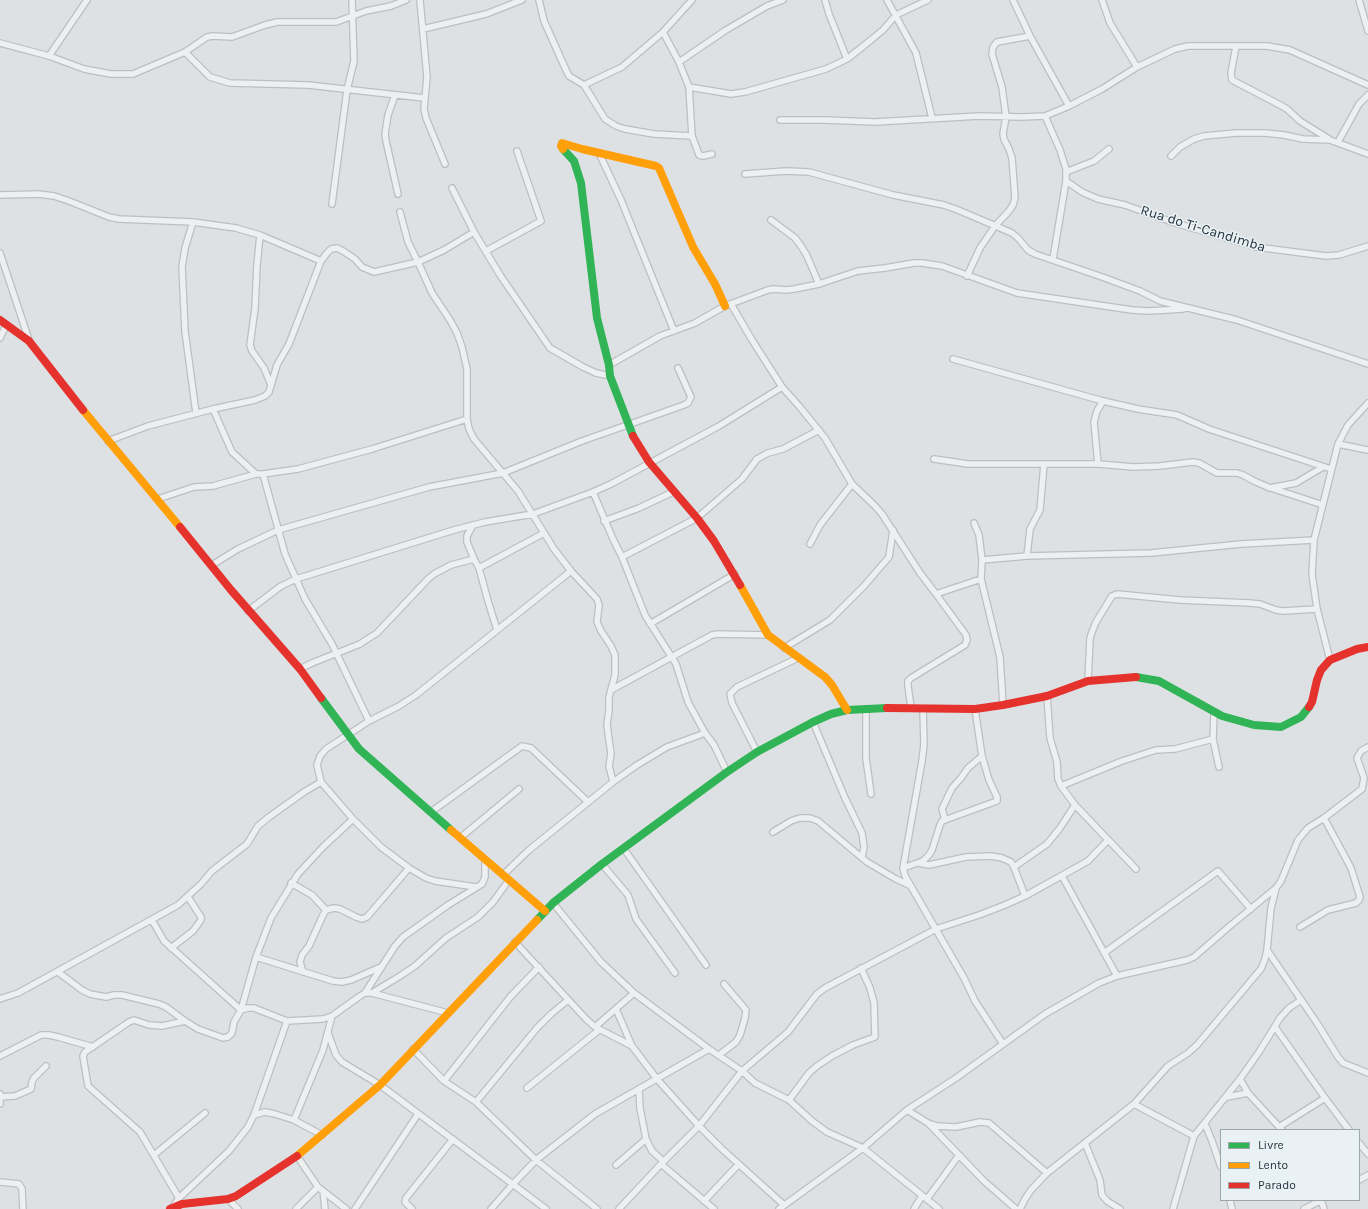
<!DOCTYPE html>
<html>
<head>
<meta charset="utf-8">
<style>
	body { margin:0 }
	#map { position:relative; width:1368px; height:1209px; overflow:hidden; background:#dee1e4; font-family:Karla,sans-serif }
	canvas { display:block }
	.legend { position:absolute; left:1220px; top:1129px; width:140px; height:72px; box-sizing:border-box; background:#eaf1f5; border:1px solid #9aa5ac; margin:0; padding:5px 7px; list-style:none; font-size:12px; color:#23333e }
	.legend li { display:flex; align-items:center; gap:8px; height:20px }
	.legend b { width:20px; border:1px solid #9aa5ac }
</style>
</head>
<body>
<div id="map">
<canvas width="1368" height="1209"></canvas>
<ul class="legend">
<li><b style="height:5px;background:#30b455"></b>Livre</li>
<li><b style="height:5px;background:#ff9f0a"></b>Lento</li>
<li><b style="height:5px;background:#e5322d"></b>Parado</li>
</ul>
</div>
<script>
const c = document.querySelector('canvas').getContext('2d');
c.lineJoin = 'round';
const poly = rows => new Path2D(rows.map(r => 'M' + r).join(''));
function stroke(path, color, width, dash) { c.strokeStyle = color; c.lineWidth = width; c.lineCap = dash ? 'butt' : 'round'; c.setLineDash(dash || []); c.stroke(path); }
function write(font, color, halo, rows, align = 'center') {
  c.font = font + ' Karla,sans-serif'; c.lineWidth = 3; c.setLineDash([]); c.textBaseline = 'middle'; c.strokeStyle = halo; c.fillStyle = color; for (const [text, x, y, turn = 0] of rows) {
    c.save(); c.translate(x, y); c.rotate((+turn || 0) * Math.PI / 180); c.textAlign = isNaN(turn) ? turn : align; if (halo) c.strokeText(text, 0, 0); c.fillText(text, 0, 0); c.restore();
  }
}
const street = poly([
	[420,0,427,77,424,109,426,118,445,164],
	[539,0,544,21,566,70,569,76,584,85,622,67,663,32,692,0],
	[825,0,829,14,847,59],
	[887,0,916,53,932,118],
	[1013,0,1030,36,1069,106],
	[1102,0,1110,23,1137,67],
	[1359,0,1368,31],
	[423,29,486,14,522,0],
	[663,32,679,62,689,87,692,136,698,152,699,155,703,156,712,154],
	[0,43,49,56,84,69,111,74,133,74,185,52,207,37,213,36,232,37,265,25,277,22,336,22,366,11,391,6,406,0],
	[1236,46,1231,73,1232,80,1280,105,1287,109,1300,121,1329,139],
	[185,52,210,77,230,83,308,85,424,98],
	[49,56,87,0],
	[679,62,726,30,767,6,783,0],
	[584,85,605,119,616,126,625,129,654,134,692,136],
	[689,87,731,94,745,92,826,69,847,59,866,44,883,30,896,15,928,0],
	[395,95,388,115,385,134,386,141,398,194],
	[1045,116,1060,150,1066,169,1066,181,1053,259],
	[780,120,825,120,875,122,979,116,1022,117,1045,116,1069,106,1102,89,1137,67,1175,49,1188,46,1267,46,1290,50,1368,85],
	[1338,142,1359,104,1368,95],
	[599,153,621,200,674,331],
	[1171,156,1180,147,1194,139,1204,136,1236,133,1265,133,1284,135,1303,139,1330,140,1368,154],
	[1066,172,1094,161,1109,149],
	[745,174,786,171,809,172,893,195,944,205,958,210,1012,233,1018,238,1028,250,1035,254,1105,278,1140,291,1160,301,1237,320,1368,364],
	[1066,181,1082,192,1098,199,1125,205,1172,222,1256,247,1326,256,1339,255,1368,246],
	[452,188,474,232,500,275,550,348,583,367,596,373,610,376],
	[0,195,38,194,54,196,69,201,109,217,119,219,193,222,236,228,260,235,321,261],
	[332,204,347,90,354,61,352,0],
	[400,212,408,242,418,262,432,293,450,320,457,333,462,347,467,369,467,419,469,429,474,439,518,491,554,549,571,571,597,599,599,605,597,622,601,631,611,646,615,655,615,675,609,697,609,710,607,725,611,754,609,766,613,782],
	[771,220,795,238,801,246,807,256,819,284],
	[193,222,185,248,182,267,185,331,196,413],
	[260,235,257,265,255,308,250,345,252,351,264,368,271,385],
	[486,251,541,221,517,151],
	[0,253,29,340],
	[967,276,980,248,995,226,1009,211,1013,205,1015,198,1012,158,1009,149,1004,139,1003,134,1006,117,1002,87,992,54,993,47,997,42,1030,36],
	[731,304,752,340,782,387,799,406,825,438,852,484,874,505,882,514,920,573,936,594,981,579],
	[0,338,6,325],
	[953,359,1103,401,1138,409,1177,415,1209,429,1331,469],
	[609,365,660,336,695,323,725,306,768,290,773,289,787,290,794,289,819,284,858,271,885,268,914,263,922,263,942,266,1017,293,1132,310,1149,311,1183,309],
	[213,409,232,452,256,474],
	[108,441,148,426,213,409,255,400,265,396,269,392,277,365,289,344,321,261,327,253,331,249,337,248,343,251,355,259,362,267,374,272,418,262,444,250,474,232],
	[1338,444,1368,450],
	[934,459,968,464,1098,464,1134,467,1160,466,1193,462,1199,463,1217,473,1237,473,1243,475,1254,481,1270,488,1296,483,1323,467],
	[1098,464,1094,422,1097,411,1103,401],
	[263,474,285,554,305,599,332,644,369,721,326,749,320,756,317,765,321,782,353,819,381,847,409,868,426,878,435,881,476,887],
	[1271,488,1323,505],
	[593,492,613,539,622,557,645,615,676,664,688,702,705,733,714,745,727,772],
	[158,499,194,487,213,486,256,474,263,474,298,469,372,449,467,419],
	[604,521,639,508,673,492],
	[974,523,979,535,982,560],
	[473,525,467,536,467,542,474,559,479,568,488,601,497,630],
	[810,544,820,525,852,484],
	[1027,556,1151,553,1241,544,1314,540],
	[622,557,697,518,742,479,757,459,768,453,783,449,819,430],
	[212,565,238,549,278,530,429,487,503,473,582,441,684,405,688,403,691,397,678,368],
	[479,568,544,533],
	[248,611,281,586,296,579,454,530,485,522,533,514,593,492,611,484,719,426,782,387],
	[650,624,735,574],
	[784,648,830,620,864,586,889,557,893,530],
	[1330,660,1317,609,1312,574,1314,540,1338,444,1348,425,1368,403],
	[300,669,312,663,360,644,366,640,377,633,428,579,434,574,451,565,474,559],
	[1088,681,1090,638,1092,632,1096,622,1112,596,1117,594,1180,600,1249,603,1260,604,1276,610,1283,611,1317,609],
	[611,690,712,635,718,634,768,635],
	[1047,696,1050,738,1057,762,1058,779,1061,786,1075,805,1136,869],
	[1003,705,1000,657,981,579,982,560,1027,556,1030,529,1040,510,1044,464],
	[911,708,908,686,908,681,911,678,965,645,967,640,966,635,936,594],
	[866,709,866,758,871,794],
	[923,709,924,744,922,761,905,857,903,868,905,876,964,978,975,1001,1003,1044],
	[1214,713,1213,739,1219,767],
	[369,721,399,706,416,695,571,571],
	[813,722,845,798,862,833,864,847,862,857],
	[757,752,732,703,730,694,737,687,798,658],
	[1061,786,1122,761,1156,750,1175,749,1213,739],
	[431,812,522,746,531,748,588,802],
	[945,820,942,809,952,788,961,778,968,768,982,756],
	[773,832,791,821,800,818,810,818,818,821,867,862,896,879,911,886],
	[460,838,519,789],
	[624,849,706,965],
	[919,863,929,865,966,857,991,856,1002,858,1011,862,1014,867,1025,896],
	[602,864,628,895,636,919,675,973],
	[1014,867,1047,844,1060,828,1075,805],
	[903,868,923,861,929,855,932,850,940,825,942,821,997,801,997,797,989,780,982,756,975,709],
	[503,875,529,850,613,782,637,765,667,747,705,733],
	[1062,876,1117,976],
	[291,883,312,895,326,910],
	[553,903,601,962,634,993,709,1049,742,1071,755,1083,789,1100,812,1121,827,1132,863,1148,939,1209],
	[152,920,164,941,241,1010],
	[1300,927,1328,910,1356,903,1359,900,1360,897,1351,868,1324,818],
	[515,942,586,1019,595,1027,632,1046],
	[171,948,193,931,201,920,201,917,188,897],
	[1267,950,1317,1023,1338,1057,1343,1063,1368,1073],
	[1104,953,1218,871,1251,909],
	[256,957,333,981,342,982,351,980,381,967],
	[58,972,82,990,90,994,106,997,114,995,122,995,159,1004,166,1007,185,1021,198,1029,223,1038,228,1037,232,1033,234,1022,241,1010,256,957,271,918,298,874,323,847,353,819],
	[303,972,300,962,302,955,309,946,323,915,326,910,334,908,340,909,356,917,362,919,367,917,409,868],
	[365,993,395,946,403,937,448,905,482,884,485,877,485,860],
	[372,993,400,976,415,966,446,938,478,917,493,902,509,880],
	[0,999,18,993,178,905,201,884,212,871,247,844,258,826,269,817,304,792,321,782],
	[616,1009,632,1046,657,1079,699,1126,722,1149,784,1205],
	[241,1010,248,1008,254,1008,287,1021,323,1019,332,1016,360,996,365,993,372,993,448,1013],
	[595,1027,634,993],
	[1275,1027,1325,1098,1349,1130],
	[328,1033,336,1055,342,1062,380,1085,546,1209],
	[413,1049,444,1081,476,1102,536,1160,597,1209],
	[719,1055,736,1042,740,1035,745,1018,746,1010,724,984],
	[0,1056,41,1035,49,1035,58,1037,93,1047],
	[1240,1079,1248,1093,1282,1130],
	[444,1081,511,996,539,967],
	[527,1088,599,1030],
	[639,1089,640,1108,646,1139,652,1151,663,1161],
	[0,1097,15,1096,31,1089,32,1082,34,1078,46,1066],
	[1227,1097,1248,1093],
	[789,1100,809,1073,817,1066,832,1056,853,1045,875,1037,874,1003,870,988,861,968],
	[476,1102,537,1028,551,1014,568,1000],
	[0,1104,0,1094],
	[1134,1104,1194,1136],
	[907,1110,928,1123,937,1126,956,1127,980,1122,989,1123,1047,1173],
	[254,1115,265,1112,275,1114,294,1120],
	[929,1124,984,1181,1016,1209],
	[1205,1124,1212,1141,1221,1167],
	[1279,1127,1325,1098],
	[322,1135,294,1120,323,1050,332,1016],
	[1085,1143,1100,1180,1102,1195,1107,1201,1120,1209],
	[1359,1143,1368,1154],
	[154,1155,205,1113],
	[297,1156,318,1187,346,1209],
	[661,1164,714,1209],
	[616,1165,646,1139],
	[1359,1180,1368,1175],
	[0,1182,19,1184,22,1189,23,1209],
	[323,1191,325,1209],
	[179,1198,140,1132,88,1086,83,1056,85,1052,129,1022,134,1020,149,1025,162,1026,185,1021],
	[228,1199,238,1209],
	[927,1199,959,1155],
	[1230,1200,1232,1209],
	[1321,1200,1324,1209],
	[704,1201,738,1165],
	[172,1208,179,1198,229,1151,248,1127,254,1115,287,1021],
	[296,1209,318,1187],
	[355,1209,418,1114],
	[412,1209,405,1202,406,1198,453,1139],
	[491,1209,513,1184,536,1160,595,1114,709,1049],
	[619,1209,661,1164,699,1126,742,1071,788,1032,817,994,825,988,936,929,979,915,1005,905,1025,896,1088,861,1108,840],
	[779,1209,863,1148,907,1110,956,1078,1045,1014,1099,983,1117,976,1187,960,1194,957,1231,925,1276,888,1281,881,1298,840,1308,828,1324,818,1362,789,1364,778,1357,758,1361,751,1368,747],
	[914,1209,922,1196],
	[1020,1209,1025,1199,1031,1190,1047,1173,1134,1104,1168,1066,1188,1053,1197,1045,1255,976,1261,969,1265,959,1267,950,1271,908,1276,888],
	[1173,1209,1194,1136,1240,1079,1259,1052,1280,1018,1289,1008,1301,1000],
	[1304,1209,1322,1200]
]);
const fast = poly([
	[563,149,574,161,581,183,597,318,609,365,610,376,633,436],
	[1136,677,1159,681,1222,716,1254,725,1281,727,1301,717,1309,707],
	[321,698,359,749,451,830],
	[537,920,553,903,602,864,727,772,757,752,813,722,831,714,847,710,887,708]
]);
const slow = poly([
	[563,149,561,146,562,143,582,149,656,166,659,168,693,247,715,284,725,306],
	[83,410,180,527],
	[740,585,768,635,825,677,832,685,847,710],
	[451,830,545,911],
	[297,1156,380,1085,537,920]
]);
const jam = poly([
	[0,320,29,341,83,410],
	[633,436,649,462,697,518,714,541,740,585],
	[180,527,231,590,300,669,321,698],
	[1309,707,1312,702,1317,680,1321,670,1330,660,1357,649,1368,647],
	[887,708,975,709,1003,705,1047,696,1088,681,1136,677],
	[170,1209,182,1204,228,1199,236,1196,297,1156]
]);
const streetNames = [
	["Rua do Ti-Candimba",1203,229,17]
];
stroke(street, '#bcbfc2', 8);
stroke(street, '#edeff1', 5.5);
stroke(fast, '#30b455', 8);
stroke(slow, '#ff9f0a', 8);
stroke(jam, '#e5322d', 8);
write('14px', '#23333e', '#eaf1f5', streetNames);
</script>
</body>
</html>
